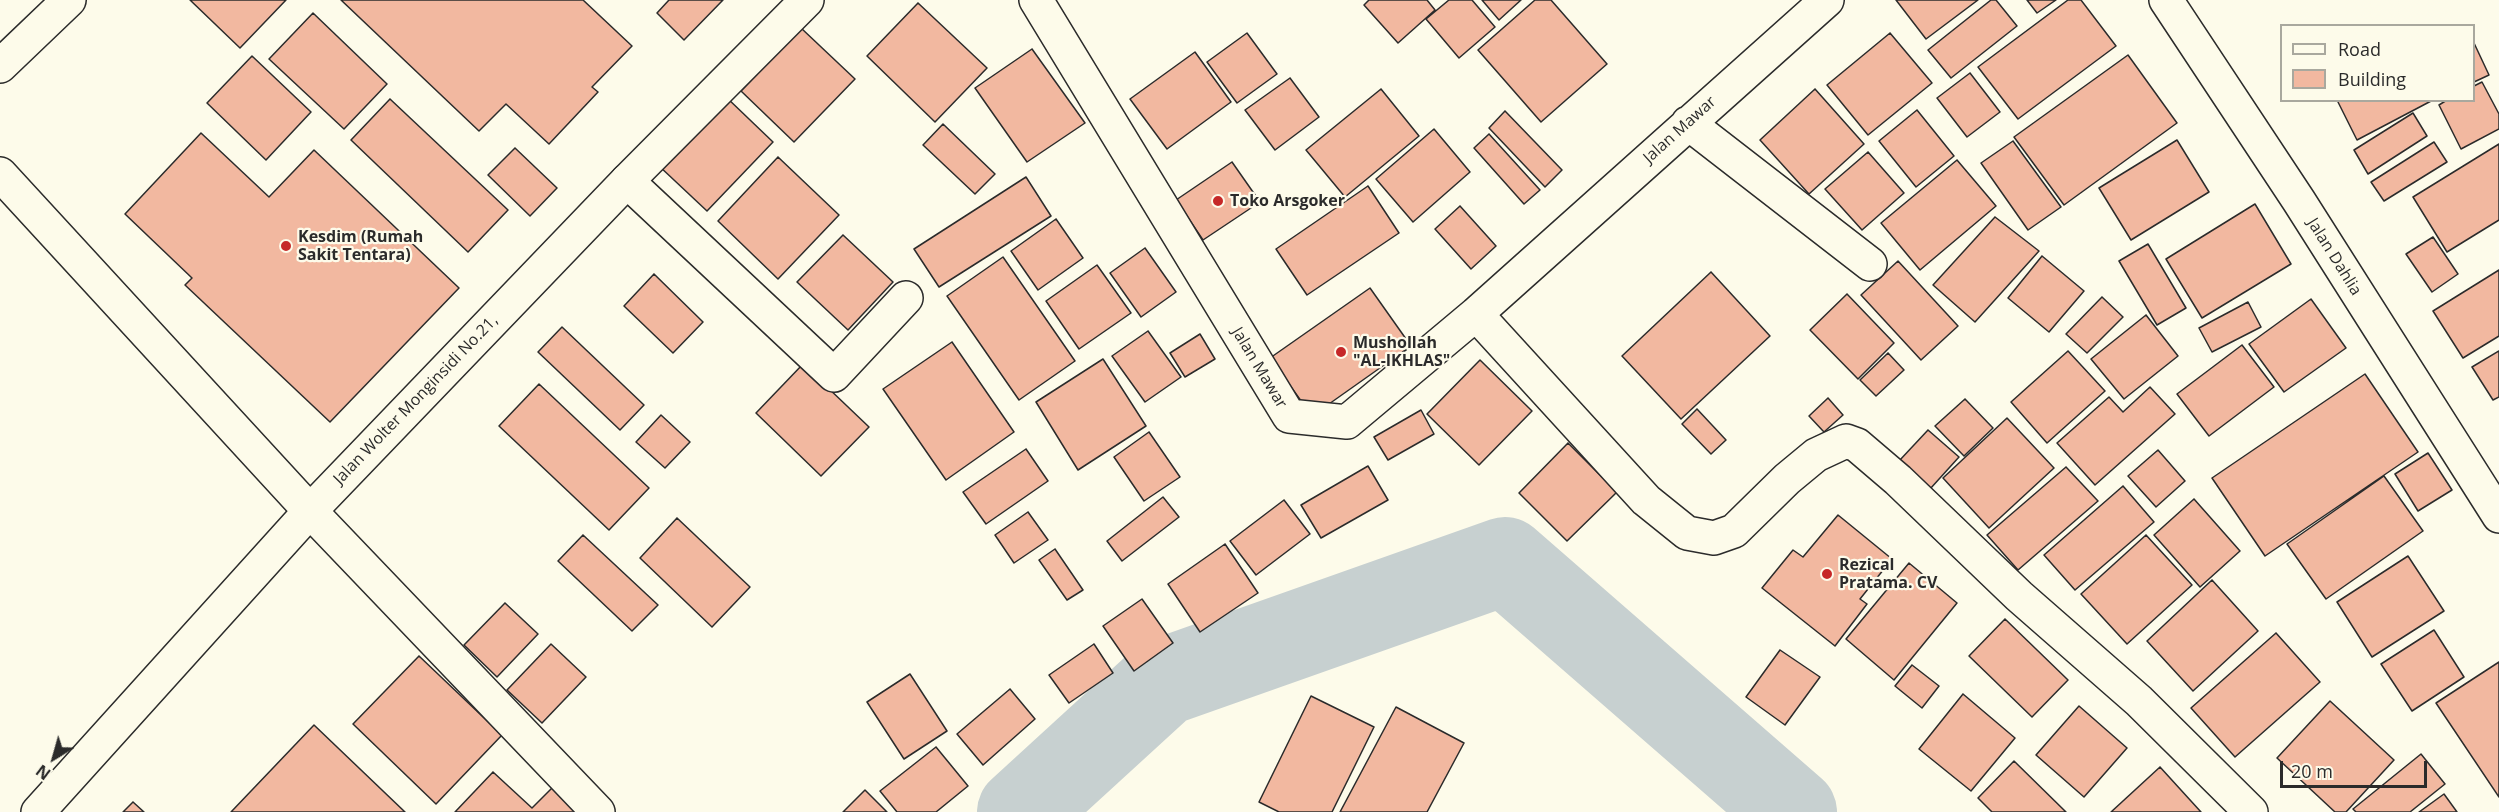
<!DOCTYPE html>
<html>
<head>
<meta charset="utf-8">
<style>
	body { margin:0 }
	#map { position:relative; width:2499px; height:812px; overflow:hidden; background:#fdfbea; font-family:"Open Sans",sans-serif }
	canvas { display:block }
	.legend { position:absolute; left:2280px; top:24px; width:195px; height:78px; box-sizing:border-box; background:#fdfbea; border:2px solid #a9a89e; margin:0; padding:8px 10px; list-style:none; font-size:18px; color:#2b2b2b }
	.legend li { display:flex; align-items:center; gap:12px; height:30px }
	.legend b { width:30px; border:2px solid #a9a89e }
	.north { position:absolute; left:24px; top:728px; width:60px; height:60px; -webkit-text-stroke:4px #fdfbea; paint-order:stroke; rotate:217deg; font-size:16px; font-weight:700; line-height:24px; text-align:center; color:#2b2b2b }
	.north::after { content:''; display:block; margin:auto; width:21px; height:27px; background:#2b2b2b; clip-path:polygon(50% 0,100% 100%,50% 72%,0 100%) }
	.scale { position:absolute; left:2280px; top:761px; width:147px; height:27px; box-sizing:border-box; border:3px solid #2b2b2b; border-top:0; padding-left:8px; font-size:18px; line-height:21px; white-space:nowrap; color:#2b2b2b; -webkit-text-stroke:4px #fdfbea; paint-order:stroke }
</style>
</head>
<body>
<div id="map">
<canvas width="2499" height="812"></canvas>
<ul class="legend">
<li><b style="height:8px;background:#fdfbea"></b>Road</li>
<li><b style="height:16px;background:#f2b8a0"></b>Building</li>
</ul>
<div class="north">N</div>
<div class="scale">20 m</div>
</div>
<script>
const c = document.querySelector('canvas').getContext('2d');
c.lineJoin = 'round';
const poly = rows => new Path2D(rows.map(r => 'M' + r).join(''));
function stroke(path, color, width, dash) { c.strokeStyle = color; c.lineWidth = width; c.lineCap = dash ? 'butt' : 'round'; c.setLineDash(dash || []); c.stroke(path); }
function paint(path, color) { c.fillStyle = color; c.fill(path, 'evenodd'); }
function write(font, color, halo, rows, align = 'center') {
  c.font = font + ' "Open Sans",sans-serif'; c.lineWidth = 4.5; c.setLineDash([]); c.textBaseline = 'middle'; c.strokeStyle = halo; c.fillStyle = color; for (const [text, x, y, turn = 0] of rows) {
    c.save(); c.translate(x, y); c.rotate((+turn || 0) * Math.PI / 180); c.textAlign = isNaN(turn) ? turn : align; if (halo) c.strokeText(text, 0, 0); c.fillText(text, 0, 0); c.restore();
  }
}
const river = poly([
	[1021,812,1163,682,1505,561,1793,812]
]);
const building = poly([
	[190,0,286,0,240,48,190,0],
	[341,0,583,0,632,46,592,87,598,92,549,144,506,104,479,131,341,0],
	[669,0,723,0,684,40,657,13,669,0],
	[1369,0,1427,0,1435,10,1398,43,1364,5,1369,0],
	[1449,0,1472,0,1495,27,1459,58,1426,19,1449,0],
	[1482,0,1521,0,1499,20,1482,0],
	[1535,0,1551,0,1607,64,1541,122,1478,50,1535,0],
	[1896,0,1978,0,1926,39,1896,0],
	[1991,0,1996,0,2017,26,1951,78,1928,50,1991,0],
	[2027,0,2056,0,2037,13,2027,0],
	[2068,0,2081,0,2116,46,2018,119,1978,67,2068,0],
	[918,3,987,68,935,122,867,56,918,3],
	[313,13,387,84,344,129,269,59,313,13],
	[801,28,855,79,794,142,741,91,801,28],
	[1247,33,1277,74,1237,103,1207,62,1247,33],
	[1890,33,1932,83,1868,135,1827,85,1890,33],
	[2474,43,2489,75,2474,82,2474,43],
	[1032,49,1085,123,1027,162,975,88,1032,49],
	[1195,52,1231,102,1167,149,1130,99,1195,52],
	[2128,55,2177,123,2064,205,2014,137,2128,55],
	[252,56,311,112,266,160,207,103,252,56],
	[1970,73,2000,112,1967,137,1937,98,1970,73],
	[1290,78,1319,117,1275,150,1245,110,1290,78],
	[2482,82,2499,114,2499,129,2461,149,2439,105,2447,100,2474,100,2474,86,2482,82],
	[1381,89,1419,136,1345,197,1306,150,1381,89],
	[1815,89,1864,144,1809,194,1760,140,1815,89],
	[725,96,773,142,707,211,658,165,725,96],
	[390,99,508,210,468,252,351,140,390,99],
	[2337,100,2433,100,2357,140,2337,100],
	[1917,110,1954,156,1916,187,1879,141,1917,110],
	[1505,111,1562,170,1545,187,1489,128,1505,111],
	[2413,113,2427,136,2368,174,2354,150,2413,113],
	[943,124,995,174,975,194,923,145,943,124],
	[1434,129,1470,172,1413,222,1376,179,1434,129],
	[201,133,269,197,314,150,459,288,330,422,185,285,192,278,125,214,201,133],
	[1489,134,1540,190,1524,204,1474,148,1489,134],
	[2177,140,2209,192,2131,240,2099,188,2177,140],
	[2013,141,2061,207,2028,230,1981,163,2013,141],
	[2434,142,2447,162,2384,201,2371,182,2434,142],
	[2499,144,2499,220,2447,252,2413,197,2499,144],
	[515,148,557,188,530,216,488,175,515,148],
	[1868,152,1904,193,1862,230,1825,189,1868,152],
	[778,157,839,215,778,279,718,221,778,157],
	[1957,160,1996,206,1920,270,1881,223,1957,160],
	[1232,162,1260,202,1203,240,1176,200,1232,162],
	[1026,177,1051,216,939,287,914,249,1026,177],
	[1368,186,1399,233,1307,295,1276,249,1368,186],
	[2255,204,2291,264,2202,318,2166,259,2255,204],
	[1460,206,1496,246,1471,269,1435,229,1460,206],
	[1995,217,2039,251,1975,322,1933,285,1995,217],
	[1056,219,1083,258,1038,290,1011,251,1056,219],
	[843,235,893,282,848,330,797,282,843,235],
	[2433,237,2458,274,2432,292,2406,254,2433,237],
	[2148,244,2186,308,2157,325,2119,261,2148,244],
	[1145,248,1176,292,1141,317,1110,273,1145,248],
	[2042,256,2084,291,2049,332,2008,298,2042,256],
	[1003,257,1075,361,1019,400,947,296,1003,257],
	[1898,261,1958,326,1921,360,1861,295,1898,261],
	[1097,265,1131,313,1079,349,1046,301,1097,265],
	[2499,270,2499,336,2463,358,2433,311,2499,270],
	[1711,272,1770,336,1681,419,1622,356,1711,272],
	[654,274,703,322,673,353,624,306,654,274],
	[1370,288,1411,346,1312,416,1270,358,1370,288],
	[1847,294,1894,343,1858,379,1810,330,1847,294],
	[2102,297,2123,317,2087,353,2066,334,2102,297],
	[2311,299,2346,348,2284,392,2249,344,2311,299],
	[2248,302,2261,327,2212,352,2199,328,2248,302],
	[2146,315,2178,356,2124,399,2091,359,2146,315],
	[562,327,644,405,620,430,538,352,562,327],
	[1148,331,1181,377,1145,402,1112,356,1148,331],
	[1200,334,1215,359,1185,377,1170,353,1200,334],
	[952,342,1014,432,946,480,883,389,952,342],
	[2242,345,2274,387,2209,436,2177,394,2242,345],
	[2068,351,2105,391,2047,443,2011,402,2068,351],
	[2499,351,2499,397,2493,400,2472,367,2499,351],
	[1888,353,1904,370,1876,396,1860,380,1888,353],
	[1103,359,1146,426,1078,470,1036,402,1103,359],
	[1480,360,1532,411,1479,465,1427,414,1480,360],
	[803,364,869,427,821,476,756,413,803,364],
	[2365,374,2418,452,2265,556,2212,478,2365,374],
	[539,384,649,488,609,530,499,426,539,384],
	[2150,387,2175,414,2095,485,2057,443,2109,397,2123,412,2150,387],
	[1828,398,1843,415,1824,432,1809,416,1828,398],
	[1965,399,1993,428,1964,456,1935,426,1965,399],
	[1697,409,1726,440,1711,454,1682,424,1697,409],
	[1421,410,1434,434,1388,460,1374,437,1421,410],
	[661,415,690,442,665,468,636,442,661,415],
	[2007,418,2054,468,1989,528,1943,478,2007,418],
	[1928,430,1959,457,1930,489,1899,461,1928,430],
	[1149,432,1180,477,1144,501,1114,457,1149,432],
	[1568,443,1617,492,1567,541,1519,493,1568,443],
	[1026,449,1048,481,986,524,963,492,1026,449],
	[2158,450,2185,481,2156,507,2128,476,2158,450],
	[2428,453,2452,490,2418,511,2395,474,2428,453],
	[1368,466,1388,500,1321,538,1301,505,1368,466],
	[2066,467,2098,501,2018,570,1987,535,2066,467],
	[2384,476,2423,531,2326,599,2287,544,2384,476],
	[2123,486,2154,522,2075,590,2044,555,2123,486],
	[1163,497,1179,517,1122,561,1107,541,1163,497],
	[2194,499,2240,551,2200,587,2154,535,2194,499],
	[1284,500,1310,534,1256,575,1230,541,1284,500],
	[1028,512,1048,540,1014,563,995,535,1028,512],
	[1838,515,1892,559,1860,599,1867,604,1835,646,1762,588,1793,550,1803,557,1838,515],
	[677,518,750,587,712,627,640,558,677,518],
	[583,535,658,605,632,631,558,561,583,535],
	[2146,535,2192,585,2127,644,2081,594,2146,535],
	[1225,544,1258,593,1200,632,1168,584,1225,544],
	[1055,549,1083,590,1067,600,1039,560,1055,549],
	[2408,556,2444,611,2372,657,2337,602,2408,556],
	[1909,563,1957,603,1894,680,1846,639,1909,563],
	[2212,580,2258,631,2193,691,2147,641,2212,580],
	[1142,599,1173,643,1134,671,1103,626,1142,599],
	[505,603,538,634,497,677,464,645,505,603],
	[2005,619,2068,680,2032,717,1969,656,2005,619],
	[2434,630,2464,677,2412,711,2381,664,2434,630],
	[2276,633,2320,682,2235,757,2191,708,2276,633],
	[551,644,586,677,542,723,507,690,551,644],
	[1094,644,1113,673,1069,703,1049,675,1094,644],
	[1780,650,1820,677,1785,725,1746,697,1780,650],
	[419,656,502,735,436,804,353,724,419,656],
	[2499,662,2499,797,2436,703,2499,662],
	[1912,665,1939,686,1922,708,1895,686,1912,665],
	[910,674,947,731,904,759,867,702,910,674],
	[1010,689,1035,719,983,765,957,734,1010,689],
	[1963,694,2015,738,1971,791,1919,749,1963,694],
	[1311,696,1374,727,1332,812,1279,812,1259,802,1311,696],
	[2330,701,2394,760,2346,812,2335,812,2277,758,2330,701],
	[2079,706,2127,748,2084,797,2036,755,2079,706],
	[1396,707,1464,743,1427,812,1340,812,1396,707],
	[314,725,405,812,231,812,314,725],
	[936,747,968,786,936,812,897,812,880,791,936,747],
	[2421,754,2445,784,2410,812,2356,812,2353,809,2421,754],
	[2014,761,2066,812,1992,812,1978,798,2014,761],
	[2160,767,2201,812,2111,812,2160,767],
	[493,772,532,808,554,786,581,812,455,812,493,772],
	[865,790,887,812,843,812,865,790],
	[2444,794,2457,812,2419,812,2444,794],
	[133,802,144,812,123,812,133,802]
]);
const minor = poly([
	[1036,0,1289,416,1347,422,1476,314,1827,0],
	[2166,0,2299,201,2499,516],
	[1688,123,1870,264],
	[627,181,834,375,906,298],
	[1476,314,1646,500,1687,533,1714,538,1734,531,1787,479,1816,455,1846,441,1857,445,1898,480,2019,596,2139,701,2251,812],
	[38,812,310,511,598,812]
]);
const highway = poly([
	[0,66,69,0],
	[0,174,310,511,627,181,807,0]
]);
const markers = [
	[1218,201,6,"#c62828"],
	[286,246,6,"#c62828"],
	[1341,352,6,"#c62828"],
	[1827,574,6,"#c62828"]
];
const streetNames = [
	["Jalan Mawar",1680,130,-42],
	["Jalan Dahlia",2334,257,58],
	["Jalan Mawar",1259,368,59],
	["Jalan Wolter Monginsidi No.21,",416,400,-46]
];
const poiNames = [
	["Toko Arsgoker",1230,201],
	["Kesdim (Rumah",298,237],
	["Sakit Tentara)",298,255],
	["Mushollah",1353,343],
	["\"AL-IKHLAS\"",1353,361],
	["Rezical",1839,565],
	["Pratama. CV",1839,583]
];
stroke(river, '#c7d0d0', 88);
paint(building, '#f2b8a0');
stroke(building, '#2b2b2b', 1.5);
stroke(minor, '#2b2b2b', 36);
stroke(highway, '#2b2b2b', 36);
stroke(minor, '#fdfbea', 33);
stroke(highway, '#fdfbea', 33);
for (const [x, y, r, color] of markers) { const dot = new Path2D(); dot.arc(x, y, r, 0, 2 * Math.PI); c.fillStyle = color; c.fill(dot); stroke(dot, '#fdfbea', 2); }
write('16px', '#2b2b2b', '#fdfbea', streetNames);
write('bold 16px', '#2b2b2b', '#fdfbea', poiNames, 'left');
</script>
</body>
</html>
